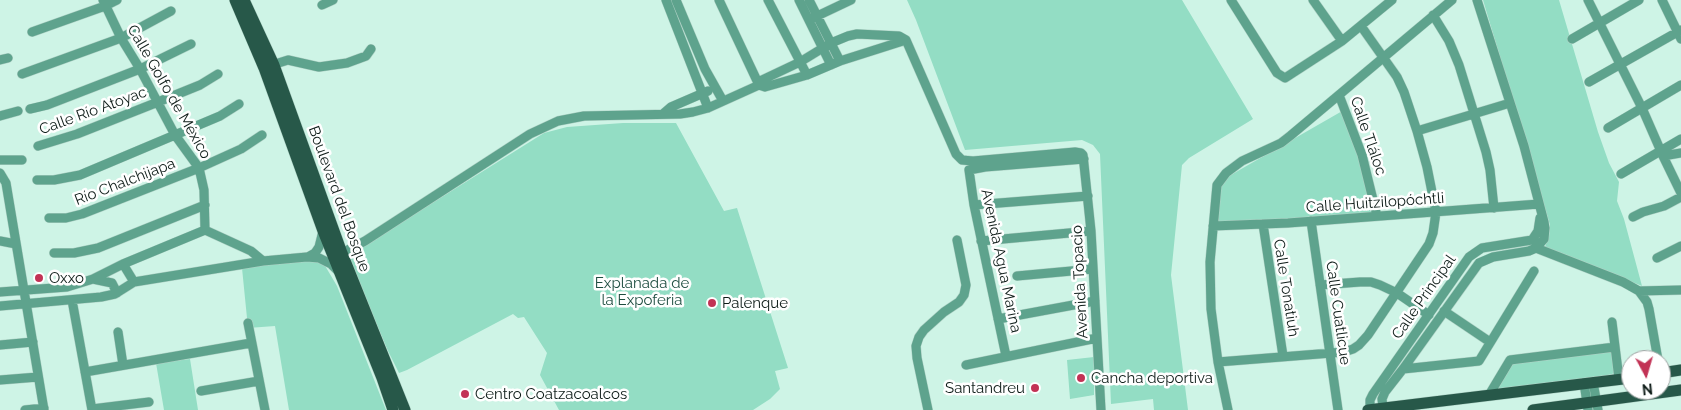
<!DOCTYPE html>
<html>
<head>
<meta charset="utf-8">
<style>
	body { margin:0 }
	#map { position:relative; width:1681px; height:410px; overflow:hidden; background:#cef4e6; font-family:Raleway,sans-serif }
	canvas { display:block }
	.north { position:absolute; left:1621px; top:350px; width:50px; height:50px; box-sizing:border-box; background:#fff; border:1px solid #9fa4a3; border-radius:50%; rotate:174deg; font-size:14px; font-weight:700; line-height:20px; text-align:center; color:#0e1c18 }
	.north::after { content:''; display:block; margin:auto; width:18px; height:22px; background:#c23255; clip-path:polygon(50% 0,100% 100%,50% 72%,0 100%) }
</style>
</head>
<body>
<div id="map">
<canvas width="1681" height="410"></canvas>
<div class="north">N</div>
</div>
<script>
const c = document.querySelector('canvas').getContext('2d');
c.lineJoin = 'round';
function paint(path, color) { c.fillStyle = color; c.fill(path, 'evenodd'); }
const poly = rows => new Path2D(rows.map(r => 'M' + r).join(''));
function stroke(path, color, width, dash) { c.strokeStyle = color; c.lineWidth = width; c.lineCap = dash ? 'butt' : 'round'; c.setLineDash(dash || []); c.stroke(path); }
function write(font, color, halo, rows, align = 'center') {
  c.font = font + ' Raleway,sans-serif'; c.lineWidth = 5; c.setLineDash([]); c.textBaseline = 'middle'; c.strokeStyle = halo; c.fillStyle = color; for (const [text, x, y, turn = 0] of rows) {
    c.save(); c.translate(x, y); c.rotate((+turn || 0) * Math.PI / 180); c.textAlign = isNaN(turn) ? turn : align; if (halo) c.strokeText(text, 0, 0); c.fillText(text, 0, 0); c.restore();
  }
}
const green = poly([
	[907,0,1182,0,1253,119,1189,158,1182,165,1171,275,1188,410,1154,410,1153,399,1111,404,1100,154,1093,145,1082,140,965,150,916,20],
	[1483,0,1559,0,1598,132,1609,163,1619,182,1617,201,1624,219,1642,286,1545,247,1549,236,1550,225],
	[1344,110,1362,164,1374,214,1219,225,1219,188,1229,176],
	[623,123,676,123,724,211,737,208,788,368,775,371,780,389,770,399,753,410,559,410,540,375,547,353,524,317,518,318,513,314,407,370,399,373,388,351,354,271,350,257,361,248,405,220,544,133,567,127],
	[314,261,324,264,337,286,386,410,289,410,275,326,248,328,242,268,286,262],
	[1613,351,1615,373,1598,378,1497,389,1511,362],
	[1094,357,1094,395,1070,399,1067,360],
	[190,359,198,410,164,410,156,363]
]);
const minor = poly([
	[103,0,121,38,140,69,175,135,199,168,204,190,205,230],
	[666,0,708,108],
	[676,0,705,69,723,101],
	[719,0,759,85],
	[768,0,807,75],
	[799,0,831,65],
	[809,0,840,61],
	[1231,0,1277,73,1285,78,1342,41,1392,0],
	[1313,0,1342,41],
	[1588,0,1642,108,1663,156,1681,193],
	[1662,0,1681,39],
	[322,5,333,0],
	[1433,15,1449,41,1459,65,1486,152,1490,170,1494,208],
	[813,18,851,0],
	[32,32,105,6,117,0],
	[1572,39,1639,0],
	[906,40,956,154,962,160,973,161,1075,152,1081,153,1083,155,1091,231,1101,410],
	[0,60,8,58],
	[269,66,288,60,319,67,347,63,366,56,371,49],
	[22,74,121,38,171,11],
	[1589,82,1681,30],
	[759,85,765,87,807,75,840,61,906,40],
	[1339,95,1362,155,1377,216],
	[30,109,47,105,140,69,191,44],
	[664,113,671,107,708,91],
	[0,116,18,111],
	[1608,128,1681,85],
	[1417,131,1510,103],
	[38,146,77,134,158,102,200,85,218,74],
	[1663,156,1681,153],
	[0,160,22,160],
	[0,173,6,183,44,410],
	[1621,174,1681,139],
	[37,180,54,180,80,175,220,116,239,104],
	[974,205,1088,196],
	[1633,217,1643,212,1664,206,1681,197],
	[49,218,66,218,82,214,199,168,241,149,262,135],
	[1311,221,1338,410],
	[1263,224,1283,356],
	[1213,226,1288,223,1539,204],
	[205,230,251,251,263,261],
	[0,241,16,244],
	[981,241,1091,231],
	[1536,248,1623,282,1639,291,1647,302,1649,309,1658,360],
	[54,253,74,253,98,248,205,205],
	[342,253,365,241,530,134,558,121,584,116,680,114,693,112,708,108,759,85,762,80,800,62,831,43,848,36,857,34,899,36,906,40],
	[308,257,315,253,319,247,323,231],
	[1657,258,1681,246],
	[123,264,134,282],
	[1017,276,1093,269],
	[93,279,112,283,117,293],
	[1320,285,1360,282,1371,282,1380,285,1397,293,1429,315],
	[1639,291,1681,290],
	[0,292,67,287,93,279,123,264,205,230],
	[72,300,92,410],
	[0,306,101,297,115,294,134,282,263,261,307,257,319,258,331,264,337,270],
	[1444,311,1490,342],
	[998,319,1095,301],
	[1612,322,1619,379],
	[248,323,265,410],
	[118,332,123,365],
	[0,345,33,342],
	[1006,356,974,205,969,170,985,167,1084,159],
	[1218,362,1344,352,1353,349,1359,345,1368,335,1429,244,1433,233,1436,212,1427,167,1417,131,1404,92,1397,77,1361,26],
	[966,365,1097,338],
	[1403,369,1479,361,1534,271],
	[85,372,251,343],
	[0,380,38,377],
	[1593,382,1598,410],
	[1584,383,1588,410],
	[201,391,259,381],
	[1489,395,1510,360,1615,347],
	[1383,408,1382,399,1385,392,1403,369,1479,263,1493,257,1529,251,1536,248,1544,239,1545,228,1544,222,1524,146,1477,0],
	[92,409,149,402],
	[25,410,44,408],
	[928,410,917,358,916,346,919,337,924,330,944,312,959,302,964,295,966,285,957,240],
	[1228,410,1218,362,1211,309,1210,262,1217,185,1226,173,1242,161,1281,143,1290,136,1452,0],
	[1370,410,1370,400,1373,394,1469,257,1482,248,1532,240,1538,231,1540,218]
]);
const major = poly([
	[235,0,264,68,323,231,382,378,393,410],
	[244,0,274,65,342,253,405,410],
	[1661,373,1681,370],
	[1368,410,1631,378],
	[1533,410,1681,390]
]);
const markers = [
	[39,278,5,"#c23255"],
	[712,303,5,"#c23255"],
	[1081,378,5,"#c23255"],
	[1035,388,5,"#c23255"],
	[465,394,5,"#c23255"]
];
const streetNames = [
	["Calle Golfo de México",169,92,60],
	["Calle Río Atoyac",93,111,-20],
	["Calle Tláloc",1368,136,71],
	["Río Chalchijapa",125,182,-21],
	["Boulevard del Bosque",339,199,70],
	["Calle Huitzilopóchtli",1375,203,-4],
	["Avenida Agua Marina",1001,261,78],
	["Avenida Topacio",1080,282,-93],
	["Calle Tonatiuh",1286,288,81],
	["Calle Principal",1424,297,-55],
	["Calle Cuatlicue",1338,313,82]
];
const poiNames = [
	["Oxxo",49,278],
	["Palenque",722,303],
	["Cancha deportiva",1091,378],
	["Santandreu",1025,388,"right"],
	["Centro Coatzacoalcos",475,394]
];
const parkNames = [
	["Explanada de",642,283],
	["la Expoferia",642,300]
];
paint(green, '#93ddc4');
stroke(minor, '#afd1c5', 10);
stroke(major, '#afd1c5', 12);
stroke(minor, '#5ea38d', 9);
stroke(major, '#275849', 11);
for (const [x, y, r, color] of markers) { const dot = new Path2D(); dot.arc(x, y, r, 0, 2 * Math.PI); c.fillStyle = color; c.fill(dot); stroke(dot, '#fff', 2); }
write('15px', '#0e1c18', '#fff', streetNames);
write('15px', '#0e1c18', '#fff', poiNames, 'left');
write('15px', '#1f4e41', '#fff', parkNames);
</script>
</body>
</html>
